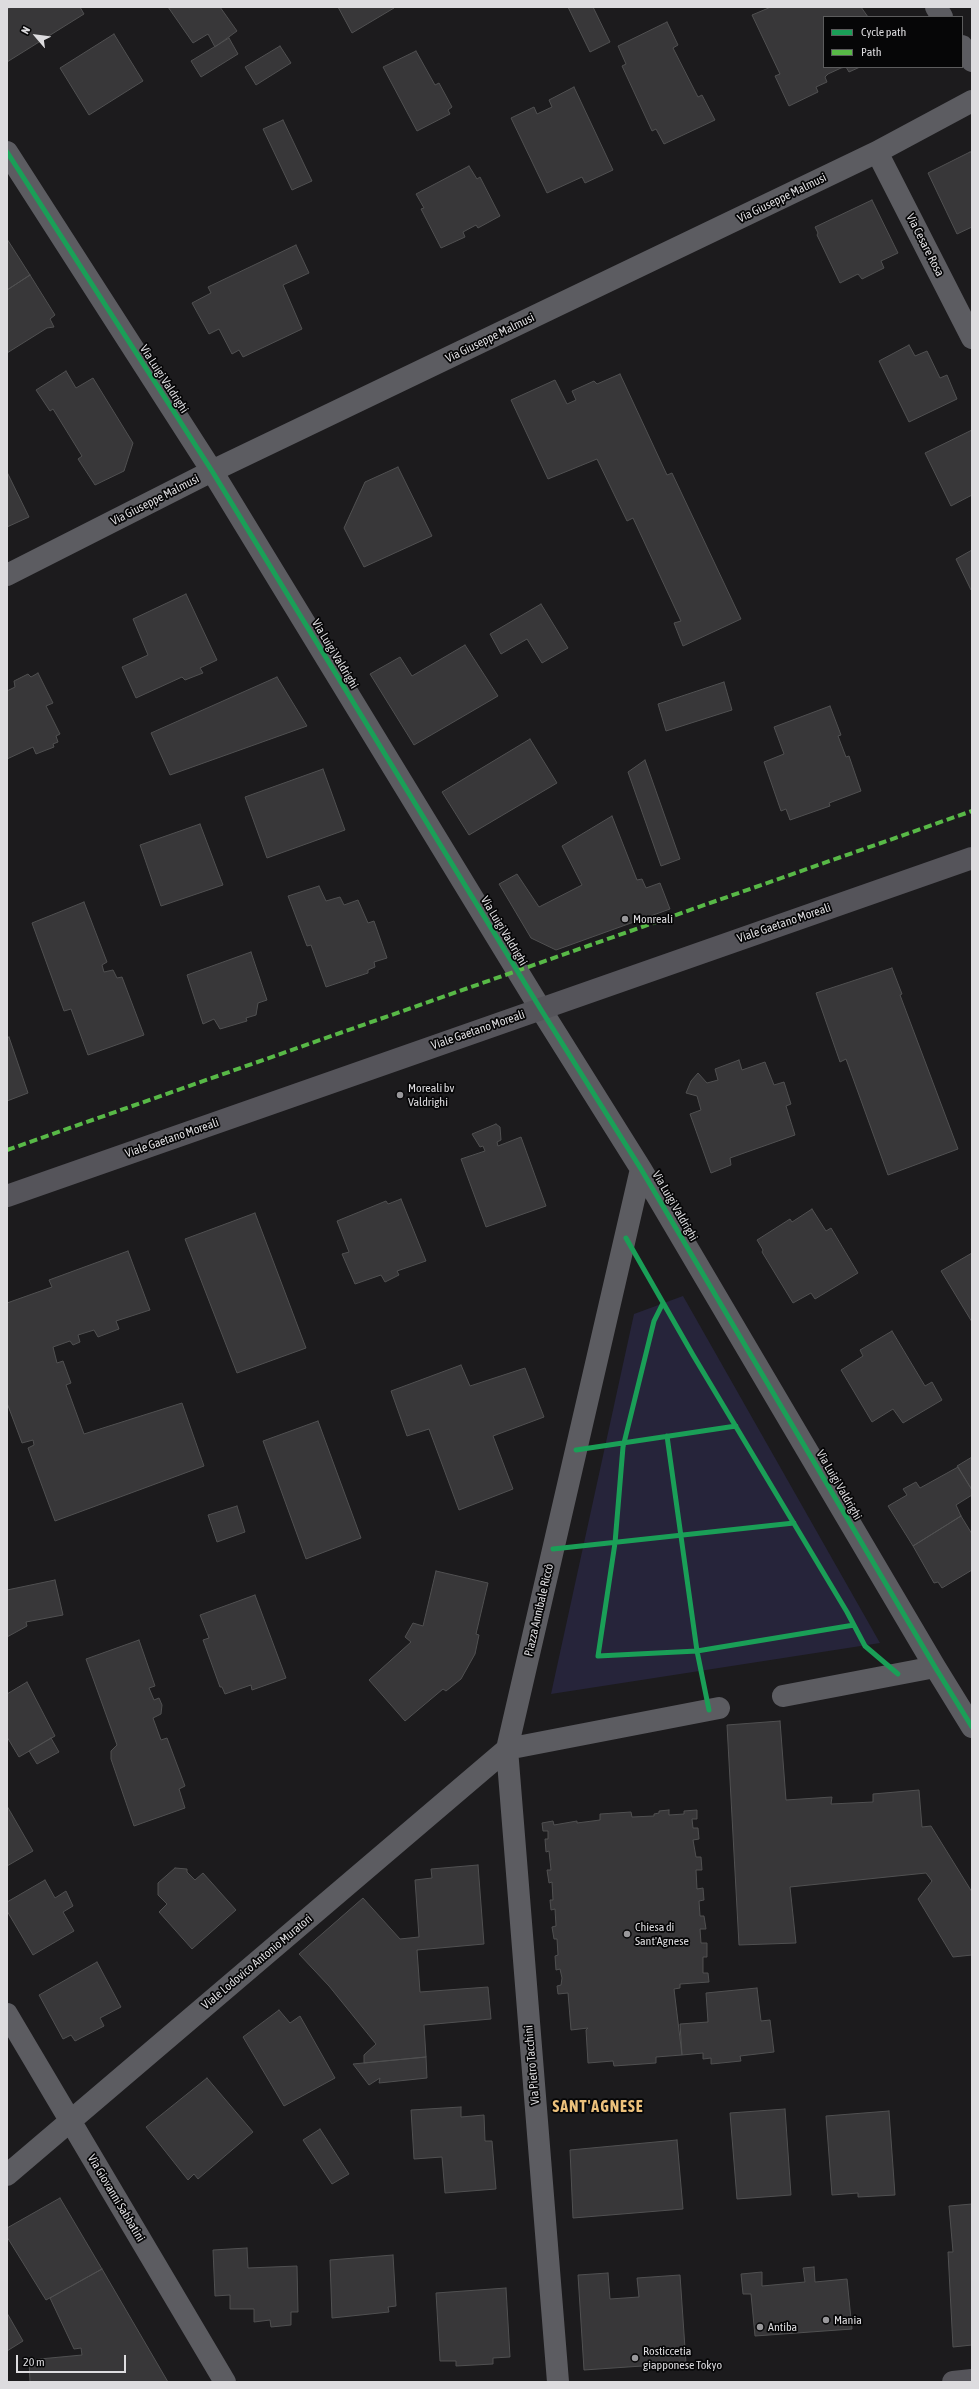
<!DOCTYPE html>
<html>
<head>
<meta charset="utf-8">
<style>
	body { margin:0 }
	#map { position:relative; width:979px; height:2389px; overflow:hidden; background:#1c1b1d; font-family:"Asap Condensed",sans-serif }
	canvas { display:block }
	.frame { position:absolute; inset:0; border:8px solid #dddcdf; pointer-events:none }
	.legend { position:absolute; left:823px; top:16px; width:140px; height:52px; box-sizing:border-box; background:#060607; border:1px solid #5c5c5d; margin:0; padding:5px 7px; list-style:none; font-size:12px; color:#dddcdf }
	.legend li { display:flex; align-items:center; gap:8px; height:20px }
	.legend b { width:20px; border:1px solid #5c5c5d }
	.north { position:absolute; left:16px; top:16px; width:40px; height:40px; -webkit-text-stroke:3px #060607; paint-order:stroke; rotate:298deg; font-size:11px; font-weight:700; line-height:16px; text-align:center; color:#dddcdf }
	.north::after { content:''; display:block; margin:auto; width:14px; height:18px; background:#dddcdf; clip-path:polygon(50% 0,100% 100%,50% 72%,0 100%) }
	.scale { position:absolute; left:16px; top:2355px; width:110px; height:18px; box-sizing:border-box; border:2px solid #dddcdf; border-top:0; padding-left:5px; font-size:12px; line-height:14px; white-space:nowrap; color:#dddcdf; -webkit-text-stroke:3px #060607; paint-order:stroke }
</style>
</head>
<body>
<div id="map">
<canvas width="979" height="2389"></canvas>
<div class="frame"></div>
<ul class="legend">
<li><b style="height:5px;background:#1a9f57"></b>Cycle path</li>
<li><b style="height:5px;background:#58b947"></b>Path</li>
</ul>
<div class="north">N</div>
<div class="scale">20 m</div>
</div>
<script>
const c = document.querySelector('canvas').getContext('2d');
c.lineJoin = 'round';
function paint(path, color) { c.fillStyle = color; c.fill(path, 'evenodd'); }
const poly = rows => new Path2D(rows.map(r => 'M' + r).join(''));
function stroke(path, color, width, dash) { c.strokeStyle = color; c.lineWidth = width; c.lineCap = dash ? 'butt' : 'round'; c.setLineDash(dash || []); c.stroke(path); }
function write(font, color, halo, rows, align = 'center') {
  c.font = font + ' "Asap Condensed",sans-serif'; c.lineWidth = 3.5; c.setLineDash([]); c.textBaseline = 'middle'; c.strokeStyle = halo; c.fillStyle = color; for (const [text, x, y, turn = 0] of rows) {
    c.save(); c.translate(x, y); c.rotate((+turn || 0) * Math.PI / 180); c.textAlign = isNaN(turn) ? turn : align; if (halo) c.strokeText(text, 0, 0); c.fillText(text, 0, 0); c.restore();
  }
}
const green = poly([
	[683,1296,880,1643,551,1694,634,1314]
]);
const building = poly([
	[11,7,80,7,84,14,7,62,7,9,11,7],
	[168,7,220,7,237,31,215,47,208,34,193,43,168,7],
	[338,7,394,7,394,8,352,33,338,7],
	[568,7,593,7,610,42,590,52,568,7],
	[771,7,861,7,868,17,824,17,824,67,860,67,849,72,846,67,841,68,828,74,825,77,827,82,816,87,818,92,789,106,775,76,780,74,752,15,771,7],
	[667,22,678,45,673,48,698,97,702,95,715,120,664,144,656,129,652,131,622,66,626,64,618,46,667,22],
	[114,34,143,81,89,115,60,68,114,34],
	[229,38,238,54,201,77,191,61,229,38],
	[280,46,291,63,256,85,245,67,280,46],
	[416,51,435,85,439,83,452,107,448,110,450,114,417,131,383,67,416,51],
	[574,87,613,170,585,183,582,177,547,193,511,118,534,107,537,114,552,107,549,100,574,87],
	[283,120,312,181,292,190,263,129,283,120],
	[970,152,972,152,972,227,957,234,928,173,970,152],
	[469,166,477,179,480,177,500,216,478,228,476,225,463,232,465,237,441,248,421,209,424,208,416,194,469,166],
	[872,200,898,253,881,261,884,268,862,279,858,274,840,283,817,235,818,233,815,227,872,200],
	[7,239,30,275,7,290,7,239],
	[296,245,309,273,283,285,302,329,243,357,239,350,232,354,219,329,209,334,192,303,211,293,208,287,296,245],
	[30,275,55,315,50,319,54,327,47,328,7,353,7,290,30,275],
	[909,345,915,356,927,351,940,378,947,375,957,399,909,422,879,361,909,345],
	[66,371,76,388,93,378,133,443,124,471,95,485,78,459,82,456,53,409,50,411,36,390,66,371],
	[620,374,667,475,672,473,741,619,683,646,674,623,681,621,633,518,627,521,597,459,548,479,511,400,555,380,567,404,576,400,572,391,594,381,597,384,620,374],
	[972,430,972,495,951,506,925,453,972,430],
	[398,467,432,536,364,567,344,528,365,482,398,467],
	[7,472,29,517,7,527,7,472],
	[972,550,972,589,971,590,956,559,972,550],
	[186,594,217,660,200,668,203,673,185,680,182,677,136,698,122,667,148,655,133,619,186,594],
	[541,604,568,648,542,663,527,639,501,654,490,634,541,604],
	[465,645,498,696,414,745,370,674,400,657,412,676,465,645],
	[38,673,53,703,46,706,60,734,56,736,58,742,53,744,54,747,36,754,33,747,7,759,7,691,15,687,14,681,28,674,31,677,38,673],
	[277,677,307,726,170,775,151,733,277,677],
	[724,682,732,710,666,731,658,704,724,682],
	[830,706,841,735,838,736,846,757,849,756,861,791,829,803,830,806,790,820,786,809,781,811,764,762,784,754,774,727,830,706],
	[530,739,557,783,469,835,442,792,530,739],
	[645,760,680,859,661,866,628,772,645,760],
	[323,769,345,830,267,858,245,797,323,769],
	[612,816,637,880,642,879,646,888,660,883,670,909,556,950,531,938,499,884,517,874,539,907,582,885,562,846,612,816],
	[200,824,223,885,161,906,140,845,200,824],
	[319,886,326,901,340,897,344,905,358,900,368,923,374,921,387,958,374,962,375,967,368,970,368,973,326,987,311,945,307,946,288,896,319,886],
	[84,902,107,962,102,965,104,972,113,970,117,978,122,977,144,1035,88,1055,71,1009,64,1011,32,923,84,902],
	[251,952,267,1000,258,1003,256,1015,246,1018,247,1021,220,1029,214,1019,203,1024,187,975,251,952],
	[892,968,902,994,900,995,958,1149,888,1175,846,1059,840,1062,816,993,892,968],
	[9,1037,28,1093,7,1101,7,1038,9,1037],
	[739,1060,742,1070,765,1062,774,1085,784,1082,791,1104,786,1106,795,1135,730,1158,731,1165,711,1173,690,1114,701,1110,697,1096,686,1093,691,1081,698,1073,707,1083,718,1080,715,1069,739,1060],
	[496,1124,500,1127,501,1140,497,1142,498,1146,521,1137,546,1206,486,1227,461,1159,485,1151,483,1146,480,1147,472,1134,496,1124],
	[401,1199,426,1261,397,1271,399,1275,385,1282,381,1275,355,1284,342,1254,349,1252,337,1221,386,1201,388,1204,401,1199],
	[812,1209,826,1231,831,1228,858,1273,815,1299,811,1293,793,1303,762,1252,763,1250,757,1240,790,1219,792,1222,812,1209],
	[255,1213,306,1348,237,1373,185,1239,255,1213],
	[128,1251,150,1310,116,1321,119,1329,98,1337,94,1330,78,1335,80,1342,73,1345,70,1341,53,1347,57,1363,63,1361,71,1383,66,1385,84,1434,182,1403,204,1466,55,1521,28,1448,34,1445,33,1440,22,1443,7,1403,7,1303,52,1287,49,1280,128,1251],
	[972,1253,972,1322,941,1271,972,1253],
	[892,1331,925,1386,932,1382,942,1400,903,1423,893,1409,872,1422,841,1370,863,1356,860,1350,892,1331],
	[461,1365,470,1386,525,1368,544,1417,493,1436,513,1489,459,1510,429,1429,407,1436,391,1391,461,1365],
	[318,1421,361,1538,306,1559,263,1441,318,1421],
	[972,1457,972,1490,957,1466,972,1457],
	[958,1467,972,1490,972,1495,956,1505,961,1516,913,1546,888,1506,907,1495,903,1489,916,1482,920,1488,958,1467],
	[237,1506,245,1532,217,1542,208,1515,237,1506],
	[961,1516,972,1534,972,1570,942,1588,938,1582,934,1583,913,1546,961,1516],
	[436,1571,488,1583,476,1634,479,1635,475,1654,461,1679,446,1691,443,1689,405,1721,369,1680,411,1642,405,1637,413,1623,423,1626,436,1571],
	[55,1580,63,1615,26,1622,27,1626,7,1637,7,1590,55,1580],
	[255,1595,286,1678,252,1690,251,1685,225,1694,222,1687,220,1687,203,1640,209,1638,200,1615,255,1595],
	[139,1640,155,1686,149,1688,154,1700,159,1698,162,1705,161,1714,153,1718,161,1740,167,1738,185,1786,179,1789,185,1808,134,1826,111,1759,111,1751,117,1745,86,1659,139,1640],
	[27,1682,55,1736,19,1757,7,1737,7,1694,27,1682],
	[780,1721,786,1800,832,1797,831,1804,873,1802,873,1794,919,1790,922,1827,931,1826,972,1892,972,1955,953,1957,918,1899,932,1881,926,1873,790,1887,796,1943,739,1945,727,1725,780,1721],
	[51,1738,59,1752,37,1764,29,1751,51,1738],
	[7,1806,33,1851,7,1866,7,1806],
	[669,1810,669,1815,684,1814,684,1811,697,1810,697,1819,692,1819,693,1828,698,1828,699,1839,693,1840,696,1857,701,1857,702,1870,696,1870,697,1889,703,1888,704,1900,699,1901,700,1916,704,1916,706,1929,700,1929,701,1943,707,1943,707,1957,703,1957,703,1973,708,1973,709,1982,680,1984,680,1988,674,1989,682,2055,656,2057,656,2063,614,2066,613,2061,588,2063,586,2030,588,2028,571,2030,568,1993,558,1994,557,1986,561,1985,562,1978,560,1969,556,1970,555,1956,558,1955,557,1939,554,1939,552,1927,556,1926,555,1909,551,1910,550,1900,553,1900,552,1882,549,1883,547,1870,551,1870,549,1851,546,1852,545,1839,548,1839,548,1831,543,1831,542,1823,553,1821,554,1825,577,1821,577,1823,600,1820,600,1814,631,1812,632,1817,654,1816,654,1814,659,1813,659,1811,669,1810],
	[478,1865,484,1944,417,1950,420,1992,488,1987,491,2019,424,2025,426,2057,364,2063,364,2055,376,2044,329,1986,299,1954,363,1898,400,1939,419,1937,415,1880,432,1878,431,1869,478,1865],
	[175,1868,187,1869,187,1872,195,1880,203,1873,236,1910,192,1949,159,1912,167,1904,158,1895,158,1883,175,1868],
	[45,1880,55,1898,66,1891,73,1906,63,1912,74,1931,33,1955,7,1911,7,1902,45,1880],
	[97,1962,121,2007,100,2018,104,2026,75,2041,71,2035,63,2039,39,1995,97,1962],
	[757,1988,761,2021,770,2020,774,2052,740,2056,741,2061,711,2064,711,2058,703,2059,703,2053,682,2055,680,2024,708,2022,706,1993,757,1988],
	[279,2010,290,2023,300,2016,335,2078,284,2106,243,2037,279,2010],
	[426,2057,427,2078,379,2083,380,2078,369,2085,353,2064,426,2057],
	[207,2078,253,2132,198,2179,194,2174,188,2180,146,2127,207,2078],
	[461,2107,461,2117,484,2115,485,2141,492,2141,496,2189,445,2193,442,2157,414,2159,411,2110,461,2107],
	[785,2109,791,2195,737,2199,730,2113,785,2109],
	[889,2111,895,2195,858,2197,858,2193,832,2195,826,2116,889,2111],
	[320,2129,349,2174,332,2184,303,2140,320,2129],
	[677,2140,683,2209,573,2218,570,2150,677,2140],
	[60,2198,102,2269,46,2300,7,2237,7,2228,60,2198],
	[972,2204,972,2345,953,2347,948,2252,953,2252,949,2206,972,2204],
	[247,2248,248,2268,297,2266,298,2312,291,2312,291,2325,271,2327,270,2320,254,2322,254,2309,230,2309,230,2295,215,2296,213,2250,247,2248],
	[393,2255,396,2306,388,2307,389,2312,332,2318,330,2260,393,2255],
	[814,2267,815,2282,847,2279,852,2329,755,2336,751,2294,743,2294,741,2274,762,2272,762,2286,805,2282,803,2268,814,2267],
	[102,2269,168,2382,30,2382,29,2360,82,2355,81,2348,74,2349,50,2298,102,2269],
	[608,2273,610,2299,639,2297,637,2278,680,2275,686,2363,584,2370,578,2275,608,2273],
	[506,2288,510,2357,493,2358,493,2364,456,2366,456,2361,440,2361,436,2293,506,2288],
	[7,2313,23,2341,7,2351,7,2313]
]);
const street = poly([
	[936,7,942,17],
	[962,46,972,61],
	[7,152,212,471,540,1008,641,1169,935,1667,972,1727],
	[877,152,972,338],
	[7,575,212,471,877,152,972,101],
	[641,1169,507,1749,719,1708],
	[783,1696,935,1667],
	[507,1749,558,2382],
	[7,2014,225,2382],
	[7,2175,507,1749]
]);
const secondary = poly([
	[7,1196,972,858],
	[953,2382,972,2380]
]);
const quiet = poly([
	[7,1150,972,811]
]);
const cycleway = poly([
	[7,152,212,471,540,1008,641,1169,935,1667,972,1727],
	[626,1238,693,1355,847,1612,865,1646,898,1674],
	[663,1303,654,1321,623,1447,615,1543,598,1656,697,1651,854,1625],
	[667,1436,697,1651,709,1710],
	[576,1450,736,1426],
	[553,1549,794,1523]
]);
const markers = [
	[625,919,4,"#99989b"],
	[400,1095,4,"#99989b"],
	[627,1934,4,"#99989b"],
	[826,2320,4,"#99989b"],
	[760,2327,4,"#99989b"],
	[635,2358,4,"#99989b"]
];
const streetNames = [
	["Via Giuseppe Malmusi",782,198,-26],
	["Via Cesare Rosa",925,245,63],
	["Via Giuseppe Malmusi",490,338,-26],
	["Via Luigi Valdrighi",164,379,57],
	["Via Giuseppe Malmusi",155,500,-27],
	["Via Luigi Valdrighi",335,654,59],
	["Viale Gaetano Moreali",784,923,-19],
	["Via Luigi Valdrighi",504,931,59],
	["Viale Gaetano Moreali",478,1030,-19],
	["Viale Gaetano Moreali",172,1138,-19],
	["Via Luigi Valdrighi",675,1206,60],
	["Via Luigi Valdrighi",839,1485,60],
	["Piazza Annibale Riccò",539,1610,-77],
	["Viale Lodovico Antonio Muratori",257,1962,-40],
	["Via Pietro Tacchini",532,2065,-95],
	["Via Giovanni Sabbatini",116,2198,59]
];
const poiNames = [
	["Monreali",633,919],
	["Moreali bv",408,1088],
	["Valdrighi",408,1102],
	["Chiesa di",635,1927],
	["Sant'Agnese",635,1941],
	["Mania",834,2320],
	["Antiba",768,2327],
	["Rosticcetia",643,2351],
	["giapponese Tokyo",643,2365]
];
const districtNames = [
	["SANT'AGNESE",598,2107]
];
paint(green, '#26243a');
paint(building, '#383739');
stroke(building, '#505051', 1);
stroke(street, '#5c5c61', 22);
stroke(secondary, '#55545a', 22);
stroke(quiet, '#58b947', 4, [8, 4]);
stroke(cycleway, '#1a9f57', 5);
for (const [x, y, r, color] of markers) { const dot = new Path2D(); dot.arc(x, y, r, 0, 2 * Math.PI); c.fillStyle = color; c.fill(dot); stroke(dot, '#060607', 1.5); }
write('12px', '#dddcdf', '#060607', streetNames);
write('12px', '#dddcdf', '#060607', poiNames, 'left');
c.letterSpacing = '1px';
write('bold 16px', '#ecc17c', '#060607', districtNames);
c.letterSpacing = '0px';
</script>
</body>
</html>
